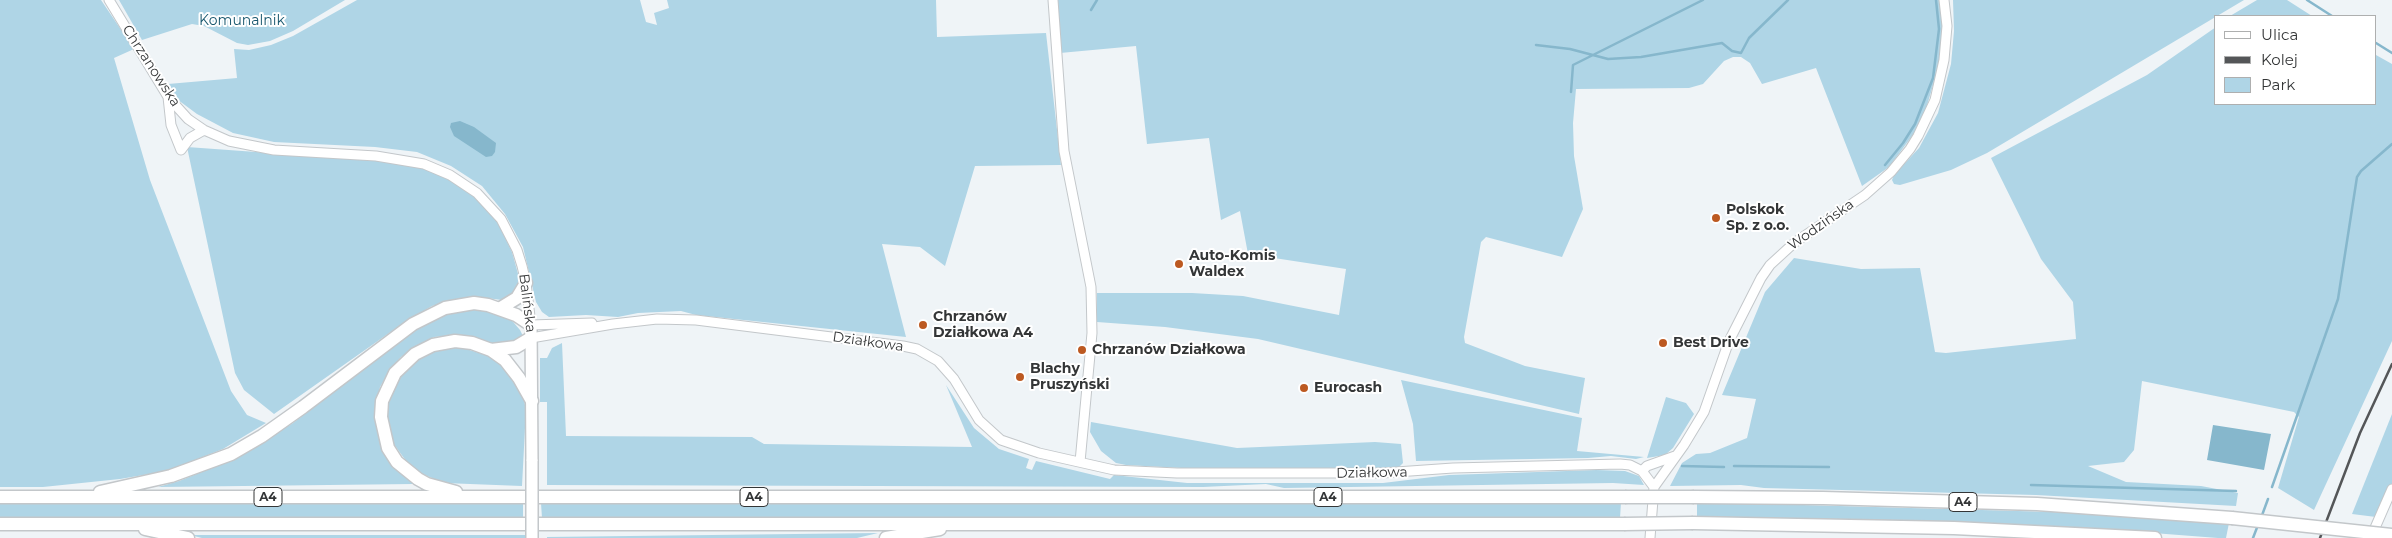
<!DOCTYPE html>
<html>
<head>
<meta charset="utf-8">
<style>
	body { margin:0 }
	#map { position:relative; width:2392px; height:538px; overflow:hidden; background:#eff4f7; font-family:Montserrat,sans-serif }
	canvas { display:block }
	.legend { position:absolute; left:2214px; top:15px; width:162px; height:90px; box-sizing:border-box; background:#fff; border:1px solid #aeafaf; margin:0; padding:6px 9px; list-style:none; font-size:15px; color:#343637 }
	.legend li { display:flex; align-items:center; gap:10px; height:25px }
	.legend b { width:25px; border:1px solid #aeafaf }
</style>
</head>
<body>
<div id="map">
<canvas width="2392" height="538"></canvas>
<ul class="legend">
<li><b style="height:6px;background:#fff"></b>Ulica</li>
<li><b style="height:6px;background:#545658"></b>Kolej</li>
<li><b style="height:14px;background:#afd5e6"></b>Park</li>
</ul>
</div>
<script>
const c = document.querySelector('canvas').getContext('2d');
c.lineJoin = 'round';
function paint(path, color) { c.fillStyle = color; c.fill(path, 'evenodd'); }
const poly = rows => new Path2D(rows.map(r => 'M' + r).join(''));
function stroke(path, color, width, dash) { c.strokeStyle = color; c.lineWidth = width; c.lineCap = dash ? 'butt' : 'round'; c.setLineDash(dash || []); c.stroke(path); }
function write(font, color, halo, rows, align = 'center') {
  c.font = font + ' Montserrat,sans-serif'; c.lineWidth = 4; c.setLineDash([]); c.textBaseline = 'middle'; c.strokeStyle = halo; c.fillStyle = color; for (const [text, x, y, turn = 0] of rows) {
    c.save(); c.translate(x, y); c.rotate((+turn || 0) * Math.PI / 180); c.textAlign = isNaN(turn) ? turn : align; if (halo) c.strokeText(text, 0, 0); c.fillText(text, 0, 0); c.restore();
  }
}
const green = poly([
	[0,0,101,0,134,49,114,58,150,180,231,391,247,415,266,423,223,449,167,471,120,479,43,487,0,487],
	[119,0,345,0,293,31,270,41,248,45,237,43,204,26,192,24,142,40],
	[357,0,640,0,646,22,657,25,654,13,669,8,667,0,936,0,937,37,1046,33,1061,165,975,166,945,266,920,247,882,244,906,337,696,315,681,311,638,313,618,317,586,315,549,317,542,312,536,302,523,247,505,214,482,186,451,166,417,152,375,147,274,142,233,133,197,114,174,97,168,84,237,78,234,49,249,50,271,45,293,36],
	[1058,0,1939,0,1943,26,1940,62,1925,112,1915,132,1889,167,1862,186,1816,68,1762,84,1750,63,1741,57,1733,57,1724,61,1703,84,1689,88,1576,89,1573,123,1574,156,1583,209,1562,257,1486,237,1481,242,1464,337,1465,343,1525,366,1585,378,1579,414,1258,339,1165,327,1097,322,1097,293,1192,293,1243,296,1339,315,1346,269,1248,254,1240,211,1221,220,1209,138,1147,144,1136,46,1060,53],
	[1953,0,2244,0,1987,153,1951,170,1900,185,1894,184,1892,180,1894,175,1919,148,1938,113,1951,64,1954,31],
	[2257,0,2287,0,2312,16,2230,16],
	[2216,27,2216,104,2376,104,2376,55,2392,64,2392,341,2314,510,2278,488,2299,417,2294,412,2142,381,2134,450,2124,462,2088,466,2126,482,2201,486,2238,493,2236,506,2036,495,1764,488,1741,485,1670,486,1682,463,1696,454,1710,453,1747,438,1756,399,1722,395,1765,292,1794,258,1861,269,1920,268,1935,352,1946,353,2076,339,2073,302,2041,259,1991,158,2147,75],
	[187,147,367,160,406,164,425,169,451,181,475,196,498,223,512,252,520,281,513,294,502,300,486,298,462,298,432,306,402,324,274,414,244,390,235,373],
	[473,309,486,309,509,317,520,330,524,338,513,344,495,344,459,335,434,337,401,357,390,370,380,387,375,418,382,449,392,464,413,484,158,487,179,481,237,458,293,423,417,328,446,313],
	[562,343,566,436,752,437,764,444,972,447,946,385,974,428,999,449,1029,459,1026,468,1032,470,1036,461,1110,479,1114,475,1187,483,1383,483,1449,475,1596,470,1625,471,1639,476,1644,485,1613,483,1284,488,1266,484,1203,487,547,485,547,402,540,402,540,358,547,358,552,348],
	[457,346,495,358,511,374,523,396,526,409,522,486,444,483,420,473,409,465,393,443,386,415,388,400,398,376,415,360,435,349],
	[1401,380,1582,418,1577,451,1644,457,1636,459,1611,456,1588,458,1416,461,1413,424],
	[1666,397,1686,403,1694,414,1673,448,1665,455,1647,458],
	[2392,414,2392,484,2376,517,2352,514],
	[1091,422,1237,448,1375,442,1401,444,1403,463,1399,467,1382,468,1181,468,1126,465,1116,463,1101,451,1090,432],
	[1621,502,1620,518,542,518,541,503],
	[1697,502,2053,512,2229,523,2226,538,2218,538,2088,528,1697,518],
	[0,503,523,503,523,518,0,517],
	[878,533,857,538,547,538,547,537],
	[190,535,525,535,525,538,202,538]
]);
const water = poly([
	[460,121,474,127,496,143,495,152,492,156,486,157,454,136,450,127,451,123],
	[2213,425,2271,434,2264,470,2207,460]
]);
const stream = poly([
	[2307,0,2332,16],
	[1091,10,1097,0],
	[2376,43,2392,53],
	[1536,45,1570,49,1608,59,1641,57,1722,43,1732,51,1741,53,1749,38,1788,0],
	[1571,92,1573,65,1703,0],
	[1885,165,1903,143,1915,124,1933,78,1939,29,1936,0],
	[1682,466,1724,467],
	[1734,466,1829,467],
	[2031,485,2236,491],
	[2272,487,2338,299,2357,177,2361,171,2392,144],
	[2261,518,2268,499],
	[2253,538,2258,525]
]);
const minor = poly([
	[109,0,168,97,188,119,204,130,229,141,274,150,376,156,424,164,450,175,477,193,501,219,517,250,522,266,526,283,531,325,592,323],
	[1053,0,1064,151,1091,287,1092,333,1080,462],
	[168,97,171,125,181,150,190,138,204,130],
	[531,338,613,324,657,319,696,320,903,346,917,349,938,361,954,379,979,420,1001,440,1039,453,1114,470,1177,473,1382,473,1453,468,1620,464,1630,465,1642,471,1654,487],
	[1642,471,1647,466,1675,456],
	[2371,537,2392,489],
	[1650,538,1654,487,1684,445,1704,412,1729,341,1761,278,1770,265,1794,243,1865,195,1891,172,1910,149,1918,136,1935,100,1944,60,1947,26,1944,0]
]);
const major = poly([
	[531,325,532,461]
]);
const highway = poly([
	[499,309,517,298,526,283],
	[491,350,516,347,531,338],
	[100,492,171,476,231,454,262,436,303,407,413,324,445,308,474,303,488,305,516,315,531,325],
	[456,492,427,484,418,479,397,462,388,448,381,417,382,401,395,373,415,354,433,345,455,341,472,343,491,350,505,360,519,378,532,401],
	[0,497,1625,497],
	[1694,497,1823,498,2037,504,2232,518],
	[1693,523,1954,528,2155,538],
	[0,524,1624,524],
	[145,529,188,538],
	[886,538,940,529]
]);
const rail = poly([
	[2320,538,2360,433,2392,364]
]);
const majorBridge = poly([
	[532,461,532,538]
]);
const highwayBridge = poly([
	[1625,497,1694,497],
	[2232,518,2392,535],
	[1624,524,1693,523]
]);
const markers = [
	[1716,218,5,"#bc5921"],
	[1179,264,5,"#bc5921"],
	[923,325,5,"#bc5921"],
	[1663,343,5,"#bc5921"],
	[1082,350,5,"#bc5921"],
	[1020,377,5,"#bc5921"],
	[1304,388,5,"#bc5921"]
];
const shields = [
	[268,497,28],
	[754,497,28],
	[1328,497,28],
	[1963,502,28]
];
const shieldNames = [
	["A4",268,497],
	["A4",754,497],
	["A4",1328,497],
	["A4",1963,502]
];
const parkNames = [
	["Komunalnik",242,21]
];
const streetNames = [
	["Chrzanowska",151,66,57],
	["Wodzińska",1821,225,-35],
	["Balińska",527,303,83],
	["Działkowa",868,342,8],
	["Działkowa",1372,473,-1]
];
const poiNames = [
	["Polskok",1726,210],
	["Sp. z o.o.",1726,226],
	["Auto-Komis",1189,256],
	["Waldex",1189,272],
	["Chrzanów",933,317],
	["Działkowa A4",933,333],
	["Best Drive",1673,343],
	["Chrzanów Działkowa",1092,350],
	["Blachy",1030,369],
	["Pruszyński",1030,385],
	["Eurocash",1314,388]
];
paint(green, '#afd5e6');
paint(water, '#86b7cc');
stroke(stream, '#86b7cc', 2.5);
stroke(minor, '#c3c7ca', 11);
stroke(major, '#c3c7ca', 14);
stroke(highway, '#c3c7ca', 15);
stroke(minor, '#fff', 9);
stroke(major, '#fff', 11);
stroke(highway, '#fff', 12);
stroke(rail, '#545658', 2.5);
stroke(majorBridge, '#c3c7ca', 14, []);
stroke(highwayBridge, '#c3c7ca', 15, []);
stroke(majorBridge, '#fff', 11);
stroke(highwayBridge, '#fff', 12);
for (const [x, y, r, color] of markers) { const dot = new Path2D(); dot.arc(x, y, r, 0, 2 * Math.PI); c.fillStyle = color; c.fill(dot); stroke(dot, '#fff', 2); }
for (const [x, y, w] of shields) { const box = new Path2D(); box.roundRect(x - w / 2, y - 9.5, w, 19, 4); c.fillStyle = '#fff'; c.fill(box); stroke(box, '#343637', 1); }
write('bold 12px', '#343637', null, shieldNames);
write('14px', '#17566d', '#fff', parkNames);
write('14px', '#343637', '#fff', streetNames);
write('bold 14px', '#343637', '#fff', poiNames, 'left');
</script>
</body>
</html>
